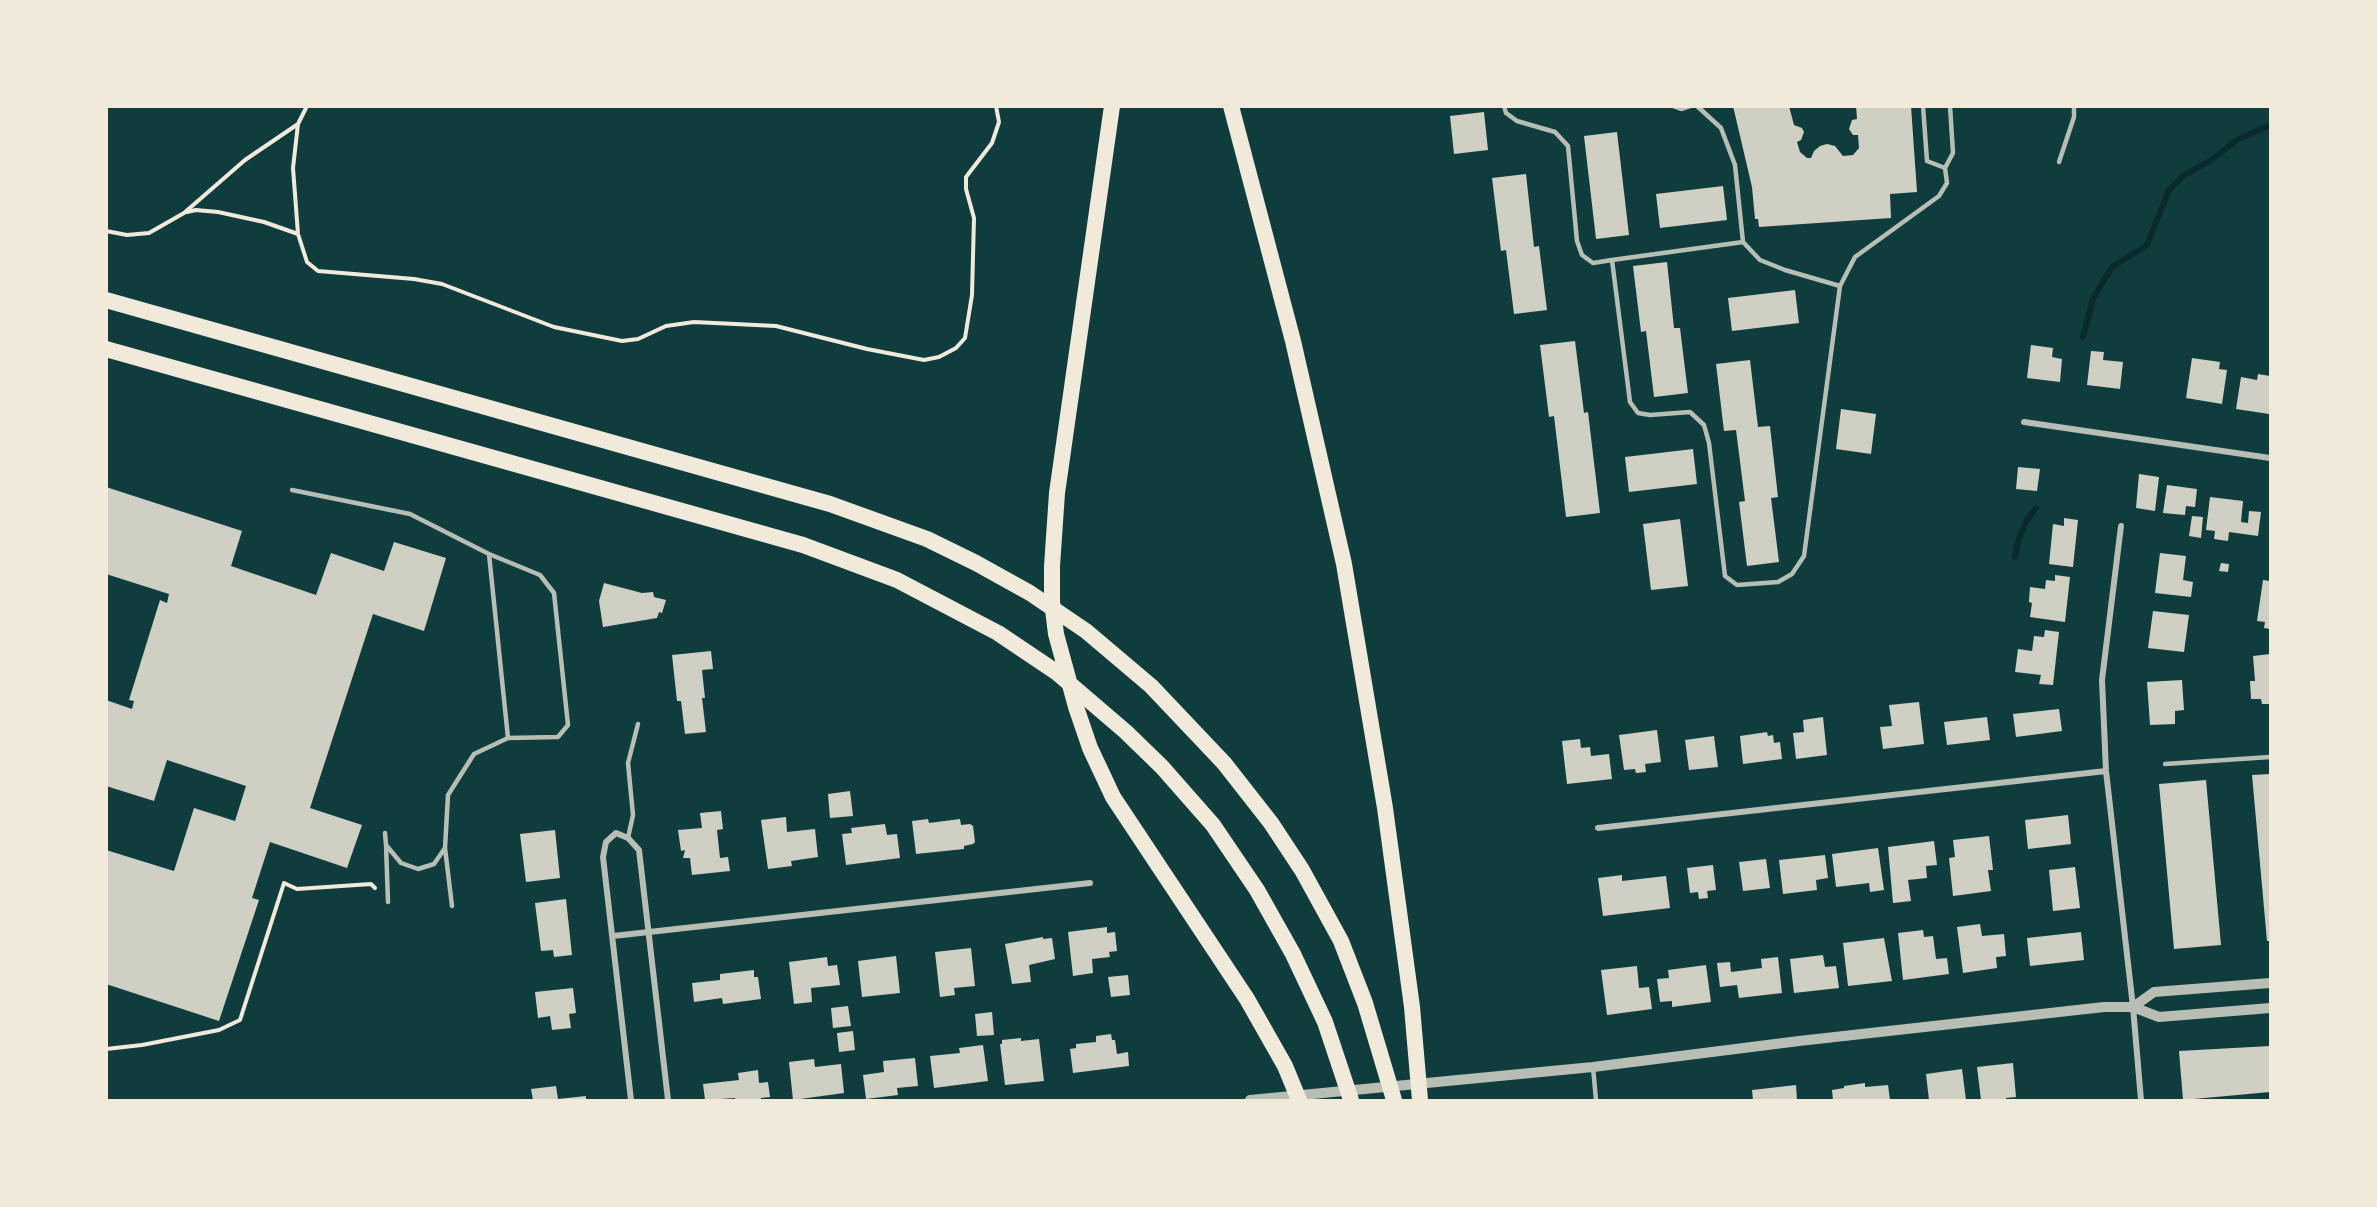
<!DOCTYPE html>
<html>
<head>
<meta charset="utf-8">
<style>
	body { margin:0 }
	#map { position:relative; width:2377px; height:1207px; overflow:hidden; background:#0f3d3e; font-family:"Alegreya Sans",sans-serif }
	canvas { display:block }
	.frame { position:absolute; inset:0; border:108px solid #f1e9da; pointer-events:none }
</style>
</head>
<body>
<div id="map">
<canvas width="2377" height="1207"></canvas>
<div class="frame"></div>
</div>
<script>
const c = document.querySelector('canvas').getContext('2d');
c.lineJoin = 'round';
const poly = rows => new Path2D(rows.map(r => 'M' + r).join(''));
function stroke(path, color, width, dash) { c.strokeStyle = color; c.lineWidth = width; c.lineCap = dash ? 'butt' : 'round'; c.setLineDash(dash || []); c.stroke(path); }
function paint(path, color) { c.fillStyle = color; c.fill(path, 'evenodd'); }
const stream = poly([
	[2083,337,2093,299,2112,267,2147,245,2169,190,2184,175,2210,161,2237,140,2270,125],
	[2015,557,2018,541,2026,522,2036,508]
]);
const building = poly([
	[1733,106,1789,106,1794,125,1802,128,1804,132,1801,140,1797,142,1800,152,1807,158,1811,158,1814,151,1820,146,1827,144,1835,146,1843,156,1853,155,1859,148,1858,135,1853,135,1849,129,1852,120,1857,119,1856,106,1911,106,1917,192,1890,194,1891,218,1759,227,1758,219,1755,219,1752,187],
	[1484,112,1488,150,1454,154,1450,116],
	[1617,132,1629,235,1596,239,1584,136],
	[1526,174,1534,247,1539,246,1547,310,1514,314,1506,250,1501,251,1492,178],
	[1723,186,1727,220,1660,228,1656,194],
	[1667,262,1674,328,1680,328,1688,393,1654,397,1646,331,1641,332,1633,266],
	[1795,290,1799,323,1732,331,1728,298],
	[1575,341,1584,413,1588,412,1600,513,1566,517,1554,416,1549,417,1540,345],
	[2031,345,2053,348,2052,357,2062,359,2060,382,2027,378],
	[2091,351,2104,352,2103,360,2123,362,2120,389,2087,385],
	[2192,358,2220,362,2219,369,2227,370,2222,404,2186,398],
	[1750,360,1758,427,1770,426,1778,497,1771,498,1779,562,1747,566,1739,502,1745,501,1736,430,1724,431,1716,364],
	[2258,374,2270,376,2269,414,2236,409,2241,377,2257,380],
	[1841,409,1876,414,1871,454,1836,449],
	[1693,449,1697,484,1629,492,1625,457],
	[2018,467,2040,469,2037,491,2016,489],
	[2139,474,2159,477,2155,511,2136,508],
	[2167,485,2197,489,2195,507,2186,506,2185,515,2163,513],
	[106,487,242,531,231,566,316,595,331,553,384,571,394,542,446,558,424,631,373,614,310,808,362,825,347,868,270,842,252,898,259,900,219,1021,106,984,106,850,174,871,194,808,235,821,246,786,167,760,154,801,106,786,106,700,132,709,134,701,129,700,160,600,167,603,169,594,106,574],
	[2210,497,2243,501,2241,522,2248,523,2249,511,2261,512,2258,536,2229,532,2228,541,2214,539,2215,531,2206,530],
	[2192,516,2203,517,2201,538,2189,536],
	[2064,518,2078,520,2073,567,2049,564,2053,524,2064,526],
	[1680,519,1688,586,1651,590,1643,524],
	[2160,553,2186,556,2183,580,2193,582,2191,597,2155,593],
	[2221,563,2229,564,2228,572,2219,571],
	[2055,575,2070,577,2065,622,2030,617,2032,603,2029,602,2030,587,2045,589,2046,580,2055,581],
	[2263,580,2270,581,2270,629,2264,628,2265,622,2257,621],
	[604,583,642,593,653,592,654,597,666,600,662,613,659,612,657,618,603,627,599,601],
	[2153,611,2189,615,2184,652,2148,648],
	[2045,630,2059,632,2053,685,2039,684,2041,675,2015,672,2018,649,2032,651,2034,636,2044,637],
	[711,651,713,669,702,670,705,698,702,698,706,732,685,734,681,701,677,701,672,655],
	[2270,654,2270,704,2262,704,2261,699,2251,699,2250,681,2255,681,2253,656],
	[2182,680,2184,710,2175,711,2175,724,2150,725,2147,682],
	[1919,702,1924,744,1883,749,1880,727,1892,726,1889,705],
	[2059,709,2062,731,2016,737,2013,714],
	[1823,717,1827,755,1796,759,1793,733,1804,732,1803,720],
	[1987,717,1990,740,1947,745,1944,722],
	[1657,730,1661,762,1645,764,1646,772,1636,773,1635,769,1624,770,1619,735],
	[1767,732,1768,736,1773,735,1774,743,1780,742,1782,759,1743,764,1740,736],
	[1714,736,1718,767,1689,770,1685,740],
	[1580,739,1581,748,1590,747,1591,756,1609,754,1612,779,1567,784,1562,741],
	[2270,774,2270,941,2267,941,2252,775],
	[2206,780,2221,945,2174,949,2159,784],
	[850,791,853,816,830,818,828,794],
	[721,811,723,829,717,830,720,858,728,857,730,871,692,875,690,858,683,858,685,850,681,851,678,830,702,828,700,813],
	[2068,815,2071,844,2028,849,2025,820],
	[786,817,787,832,815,829,818,857,791,861,792,866,768,869,761,820],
	[928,819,929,823,960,819,961,825,970,824,973,826,975,842,973,844,964,846,964,849,916,854,912,821],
	[885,824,887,835,897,834,900,858,846,865,842,834,852,833,851,828],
	[555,830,560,878,526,882,520,834],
	[1989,836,1993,870,1988,870,1991,891,1953,896,1949,858,1955,857,1953,840],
	[1934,841,1937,865,1926,866,1927,878,1908,880,1911,901,1893,903,1888,847],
	[1878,848,1884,890,1870,892,1869,883,1836,887,1832,854],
	[1825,855,1828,878,1816,880,1817,890,1783,894,1779,860],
	[1766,859,1770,888,1743,891,1739,862],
	[1713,865,1716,890,1707,891,1708,898,1699,899,1698,892,1690,893,1687,868],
	[2075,867,2080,908,2053,911,2049,870],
	[1622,875,1622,881,1666,876,1670,908,1603,916,1598,878],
	[566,899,572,955,554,957,553,950,541,951,535,903],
	[1980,924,1982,936,2004,934,2006,956,1996,957,1997,968,1963,973,1957,927],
	[1107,927,1107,933,1115,932,1117,951,1109,952,1110,957,1092,959,1093,973,1073,976,1068,932],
	[1923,930,1924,937,1933,936,1936,959,1947,958,1949,974,1903,980,1898,933],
	[2081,932,2084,960,2030,966,2027,938],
	[1043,937,1043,939,1052,938,1055,959,1029,965,1031,982,1012,984,1005,944],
	[1884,938,1892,981,1848,986,1843,943],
	[971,948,975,986,954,988,955,995,940,997,935,952],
	[1823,955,1825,967,1836,966,1839,988,1794,993,1790,959],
	[896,956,900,993,862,997,858,961],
	[827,957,828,966,837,965,840,985,811,988,812,1002,794,1004,789,962],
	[1778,957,1782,993,1739,998,1737,985,1720,987,1717,963,1730,962,1731,972,1762,968,1761,959],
	[1706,965,1711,1002,1672,1007,1672,1001,1660,1002,1657,979,1669,978,1668,970],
	[1637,966,1639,988,1649,987,1652,1009,1607,1015,1601,970],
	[754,970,754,977,758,977,761,999,723,1004,722,998,694,1002,692,983,720,980,720,974],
	[1128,975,1130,995,1111,997,1108,977],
	[573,988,576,1013,569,1014,571,1028,552,1030,550,1016,538,1018,535,992],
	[848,1006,851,1026,833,1028,831,1008],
	[992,1012,994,1035,977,1036,975,1014],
	[853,1031,855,1050,839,1052,837,1033],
	[1111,1034,1112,1040,1115,1040,1117,1054,1128,1052,1129,1066,1073,1073,1070,1049,1076,1048,1076,1044,1096,1042,1096,1036],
	[1021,1038,1021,1041,1039,1039,1044,1081,1005,1085,1000,1044,1002,1044,1002,1040],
	[983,1045,988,1081,934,1088,930,1056,960,1053,959,1048],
	[2270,1046,2270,1092,2183,1100,2179,1051],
	[915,1058,918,1086,897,1088,898,1095,866,1099,863,1075,884,1072,883,1061],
	[814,1059,815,1067,841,1064,844,1093,793,1100,789,1062],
	[2013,1063,2016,1097,2006,1098,2006,1100,1981,1100,1977,1067],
	[1962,1069,1966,1100,1929,1100,1926,1074],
	[758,1070,759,1083,768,1082,770,1097,761,1098,761,1100,735,1100,735,1098,705,1100,703,1084,739,1080,738,1073],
	[1865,1083,1865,1087,1888,1085,1890,1100,1833,1100,1832,1090,1844,1088,1844,1086],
	[1796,1085,1797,1100,1753,1100,1752,1090],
	[556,1086,558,1099,586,1096,586,1100,533,1100,531,1089]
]);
const path = poly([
	[298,124,293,168,298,234,307,262,318,271,414,279,442,284,554,327,622,341,638,339,666,326,694,322,776,326,867,349,924,360,939,357,956,348,965,338,972,295,974,218,966,189,966,177,992,143,999,122,996,106],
	[187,212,196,210,218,212,264,222,298,234],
	[106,231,127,235,149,233,184,213,245,160,298,124,307,106],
	[106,1049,142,1045,219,1030,240,1020,284,883,297,889,371,884,375,888]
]);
const service = poly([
	[1504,106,1506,113,1517,121,1555,132,1568,146,1577,241,1582,255,1593,263,1612,260,1630,402,1638,413,1650,415,1690,412,1704,425,1709,443,1725,576,1737,585,1778,582,1792,574,1804,556,1840,286,1855,257,1939,196,1947,183,1945,168,1953,153,1950,106],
	[1673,106,1681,109,1690,106],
	[1923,106,1927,161,1945,168],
	[2059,162,2074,117,2074,106],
	[1743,242,1760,260,1785,270,1840,286],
	[1612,260,1743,242,1735,165,1721,128,1697,106],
	[292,490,410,514,489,554],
	[2165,764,2270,757],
	[385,833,386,845,401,863,418,869,434,864,445,848],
	[628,838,633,815,628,763,638,724],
	[386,845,388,902],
	[452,906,445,848,448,795,474,754,508,738,558,737,568,725,554,593,540,575,489,554,508,738],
	[1593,1067,1596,1100]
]);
const minor = poly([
	[2024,422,2270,458],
	[2121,526,2102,680,2106,771,2133,1007,2141,1100],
	[1598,828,2106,771],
	[613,936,1090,883],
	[631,1100,603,857,606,842,616,833,628,838,639,850,668,1100]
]);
const tertiary = poly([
	[2133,1007,2154,992,2270,983],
	[1250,1100,1593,1067,1799,1041,2104,1007,2133,1007,2159,1017,2270,1008]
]);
const motorway = poly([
	[1112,106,1057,493,1052,566,1052,601,1056,634,1076,707,1090,748,1113,797,1247,999,1285,1066,1299,1100],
	[1231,106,1293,341,1344,564,1385,808,1412,1007,1420,1100],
	[106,300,830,504,927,539,976,563,1030,593,1086,631,1151,686,1224,763,1271,823,1302,870,1341,941,1365,1003,1394,1100],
	[106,349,803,545,897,580,998,633,1056,672,1126,732,1162,767,1213,825,1257,890,1293,954,1325,1022,1351,1100]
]);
stroke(stream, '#0a2a2b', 6);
paint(building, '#cfcfc3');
stroke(path, '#f1e9da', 4);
stroke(service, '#b8beb3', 4.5);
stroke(minor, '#b8beb3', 6);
stroke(tertiary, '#b8beb3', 10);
stroke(motorway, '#f1e9da', 16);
</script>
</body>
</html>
